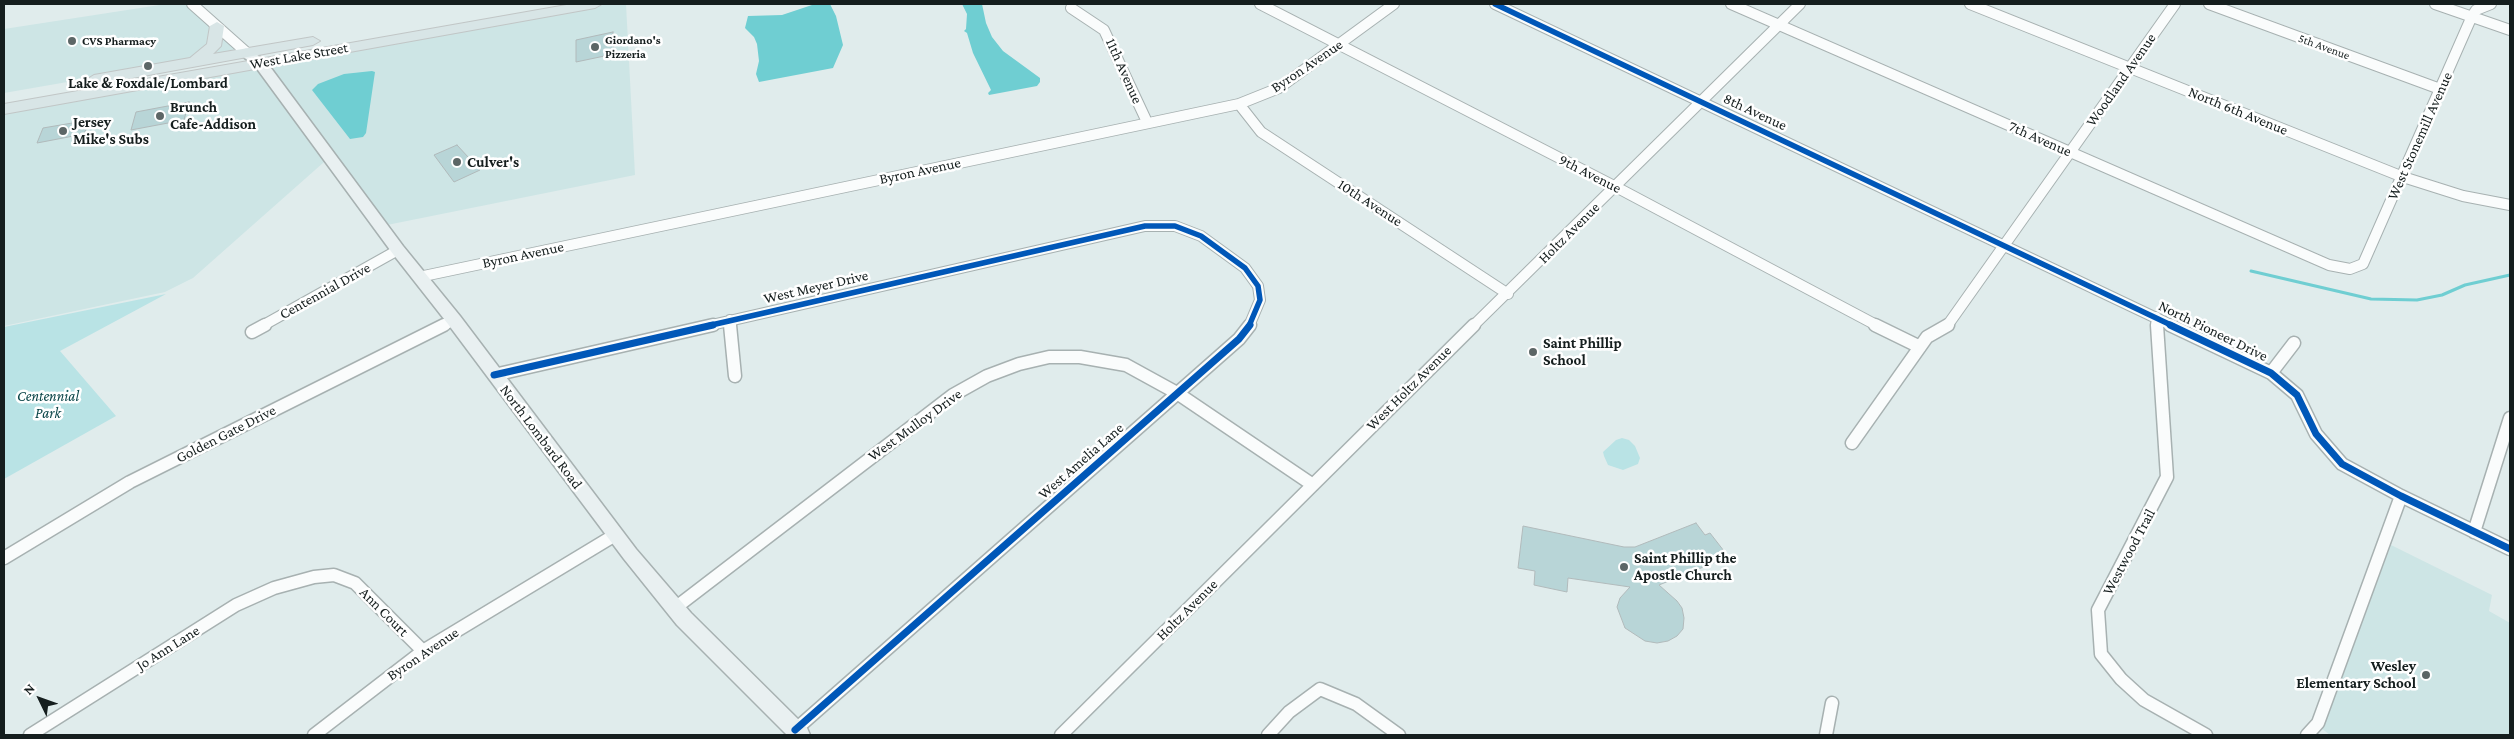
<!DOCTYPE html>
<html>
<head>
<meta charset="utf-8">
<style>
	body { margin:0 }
	#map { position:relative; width:2514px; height:739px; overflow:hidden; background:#e0ecec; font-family:"Crimson Pro",serif }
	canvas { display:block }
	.frame { position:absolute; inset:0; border:5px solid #151e1e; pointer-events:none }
	.north { position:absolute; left:15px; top:674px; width:50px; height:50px; -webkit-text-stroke:4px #fff; paint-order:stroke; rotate:312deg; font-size:14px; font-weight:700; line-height:20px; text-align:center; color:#151e1e }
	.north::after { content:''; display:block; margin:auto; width:18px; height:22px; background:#151e1e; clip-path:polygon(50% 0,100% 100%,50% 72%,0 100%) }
</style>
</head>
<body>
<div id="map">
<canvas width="2514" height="739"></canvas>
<div class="frame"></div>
<div class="north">N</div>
</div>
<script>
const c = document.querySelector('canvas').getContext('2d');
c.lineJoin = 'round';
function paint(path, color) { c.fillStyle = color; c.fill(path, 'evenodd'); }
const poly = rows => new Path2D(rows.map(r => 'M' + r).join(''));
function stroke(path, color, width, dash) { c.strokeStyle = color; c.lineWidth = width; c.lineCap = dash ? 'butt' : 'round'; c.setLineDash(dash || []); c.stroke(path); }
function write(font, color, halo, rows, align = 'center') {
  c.font = font + ' "Crimson Pro",serif'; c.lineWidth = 5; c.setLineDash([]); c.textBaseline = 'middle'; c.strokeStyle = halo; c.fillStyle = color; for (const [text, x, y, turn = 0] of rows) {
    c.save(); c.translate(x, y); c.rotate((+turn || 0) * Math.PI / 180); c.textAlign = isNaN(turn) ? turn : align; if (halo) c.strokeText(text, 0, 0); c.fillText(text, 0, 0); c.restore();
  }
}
const built = poly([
	[166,4,187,4,240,52,4,93,4,29],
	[609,4,626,4,635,175,387,225,332,155,193,278,165,292,4,326,4,111],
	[2391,545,2492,595,2489,611,2510,623,2510,735,2330,735,2321,728]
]);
const green = poly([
	[166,294,60,351,116,416,4,479,4,327],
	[1622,438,1629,440,1635,446,1640,458,1638,464,1623,470,1608,465,1604,456,1603,452,1616,440]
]);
const water = poly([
	[815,4,830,4,836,16,843,45,833,68,759,82,756,74,759,61,757,44,754,37,745,28,748,16,782,15],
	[962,4,982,4,986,23,992,37,1003,51,1040,78,1040,82,1037,86,989,95,988,93,991,90,973,53,967,33,964,31,966,29,967,14],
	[372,71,375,72,366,133,363,137,350,139,312,90,318,84,344,74]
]);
const stream = poly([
	[2251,271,2371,299,2417,300,2442,295,2465,285,2510,275]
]);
const building = poly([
	[613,32,614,54,576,62,576,40,613,32],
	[189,102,184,120,131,130,136,112,189,102],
	[90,120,84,134,37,143,43,128,90,120],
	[457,145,480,170,454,182,434,155,457,145],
	[1696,523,1705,535,1710,533,1724,551,1719,553,1723,559,1659,585,1677,601,1682,608,1684,618,1683,629,1677,636,1668,641,1657,643,1645,641,1625,628,1617,607,1620,598,1630,587,1568,578,1567,592,1534,585,1535,571,1518,568,1523,526,1624,547,1635,547,1696,523]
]);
const streetFar1 = poly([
	[192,4,246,52],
	[1260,4,1616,187,1878,326],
	[1495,4,2173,326],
	[1731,4,2329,265,2350,269,2363,264,2472,16,2476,10,2491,4],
	[1970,4,2403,177,2463,196,2510,205],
	[2209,4,2440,89],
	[2435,4,2510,30],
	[1071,8,1104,30,1147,122],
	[1239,104,1261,132,1508,294],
	[419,277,1239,104,1279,88,1394,4],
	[2156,317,2157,326],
	[730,320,731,326],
	[262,326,398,250],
	[442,326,454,320],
	[707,326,1145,226,1175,226,1201,236,1245,268,1258,286,1260,300,1249,326],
	[1473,326,1800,4],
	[1947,326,2175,4]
]);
const street = poly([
	[730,325,735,376],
	[1875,325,1920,347],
	[2157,325,2167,477,2098,610,2101,654,2121,679,2144,700,2206,735],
	[2170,325,2271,373,2297,395,2316,434,2342,464,2401,496,2510,549],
	[252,332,265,325],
	[2271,373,2294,343],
	[494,375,713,325],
	[1852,443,1927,337,1948,325],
	[2474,532,2510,418],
	[4,558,130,482,444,325],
	[675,608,953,395,987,376,1019,364,1049,357,1080,357,1126,365,1177,393,1313,485],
	[795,730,1239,339,1250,325],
	[30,735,236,605,274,588,314,577,334,575,355,583,423,651],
	[314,735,423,651,615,535],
	[1061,735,1474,325],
	[1268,735,1289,712,1320,689,1356,704,1399,735],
	[1826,735,1832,703],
	[2307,735,2318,723,2401,496]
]);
const secondary = poly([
	[246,48,265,60,403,246,460,316,636,549,691,613,807,728,810,735,787,735,677,625,624,559,448,324,393,254,255,66,241,55,240,52,246,48]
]);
const primary = poly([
	[572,4,602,4,595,8,4,114,4,104,572,4],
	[217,22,224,26,221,46,213,54,313,37,320,41,313,45,94,85,86,80,94,75,190,58,207,44,210,26,217,22]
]);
const cyclewayFar1 = poly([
	[1495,4,2173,326],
	[707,326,1145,226,1175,226,1201,236,1245,268,1258,286,1260,300,1249,326]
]);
const cycleway = poly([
	[2170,325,2271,373,2297,395,2316,434,2342,464,2401,496,2510,549],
	[494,375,713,325],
	[795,730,1239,339,1250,325]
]);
const markers = [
	[72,41,5,"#5c6666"],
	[595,47,5,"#5c6666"],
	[148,66,5,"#5c6666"],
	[160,116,5,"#5c6666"],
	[63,131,5,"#5c6666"],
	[457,162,5,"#5c6666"],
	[1533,352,5,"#5c6666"],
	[1624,567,5,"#5c6666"],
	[2426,675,5,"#5c6666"]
];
const farPoinames = [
	["Giordano's",605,40],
	["Pizzeria",605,54],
	["CVS Pharmacy",82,41]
];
const farStreetnames = [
	["5th Avenue",2324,47,20]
];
const streetNames = [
	["West Lake Street",299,56,-10],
	["Byron Avenue",1307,66,-34],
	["11th Avenue",1124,71,66],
	["Woodland Avenue",2121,80,-55],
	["North 6th Avenue",2238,111,22],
	["8th Avenue",1755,112,25],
	["West Stonemill Avenue",2420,136,-66],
	["7th Avenue",2040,139,24],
	["Byron Avenue",920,171,-12],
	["9th Avenue",1590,174,27],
	["10th Avenue",1370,203,33],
	["Holtz Avenue",1569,233,-45],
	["Byron Avenue",523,255,-12],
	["West Meyer Drive",816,287,-13],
	["Centennial Drive",325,291,-29],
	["North Pioneer Drive",2213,331,26],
	["West Holtz Avenue",1409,388,-45],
	["West Mulloy Drive",915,425,-36],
	["Golden Gate Drive",226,434,-27],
	["North Lombard Road",541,437,53],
	["West Amelia Lane",1081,461,-41],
	["Westwood Trail",2129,552,-62],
	["Holtz Avenue",1187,610,-45],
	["Ann Court",384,612,45],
	["Jo Ann Lane",168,648,-32],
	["Byron Avenue",423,654,-34]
];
const poiNames = [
	["Lake & Foxdale/Lombard",148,83,"center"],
	["Brunch",170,107],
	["Cafe-Addison",170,124],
	["Jersey",73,122],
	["Mike's Subs",73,139],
	["Culver's",467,162],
	["Saint Phillip",1543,343],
	["School",1543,360],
	["Saint Phillip the",1634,558],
	["Apostle Church",1634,575],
	["Wesley",2416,666,"right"],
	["Elementary School",2416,683,"right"]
];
const parkNames = [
	["Centennial",48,396],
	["Park",48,413]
];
paint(built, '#cde5e5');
paint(green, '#b9e3e5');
paint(water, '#6fced2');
stroke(stream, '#6fced2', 3);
paint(building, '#b8d5d7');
stroke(building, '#b1babb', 1);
stroke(streetFar1, '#a7b1b1', 12);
stroke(street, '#a7b1b1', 15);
stroke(secondary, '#a7b1b1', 3);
stroke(primary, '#c1c6c6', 2);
stroke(streetFar1, '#fafcfc', 10);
stroke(street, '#fafcfc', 12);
paint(secondary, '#e9f0f1');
paint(primary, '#d8e5e6');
stroke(cyclewayFar1, '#0057b8', 5.5);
stroke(cycleway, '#0057b8', 7);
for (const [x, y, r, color] of markers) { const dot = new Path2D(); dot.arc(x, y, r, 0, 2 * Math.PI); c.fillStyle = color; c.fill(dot); stroke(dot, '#fff', 2); }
write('bold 12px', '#151e1e', '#fff', farPoinames, 'left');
write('12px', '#151e1e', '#fff', farStreetnames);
write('15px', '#151e1e', '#fff', streetNames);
write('bold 15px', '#151e1e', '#fff', poiNames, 'left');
write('italic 15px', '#0a4548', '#fff', parkNames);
</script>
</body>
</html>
